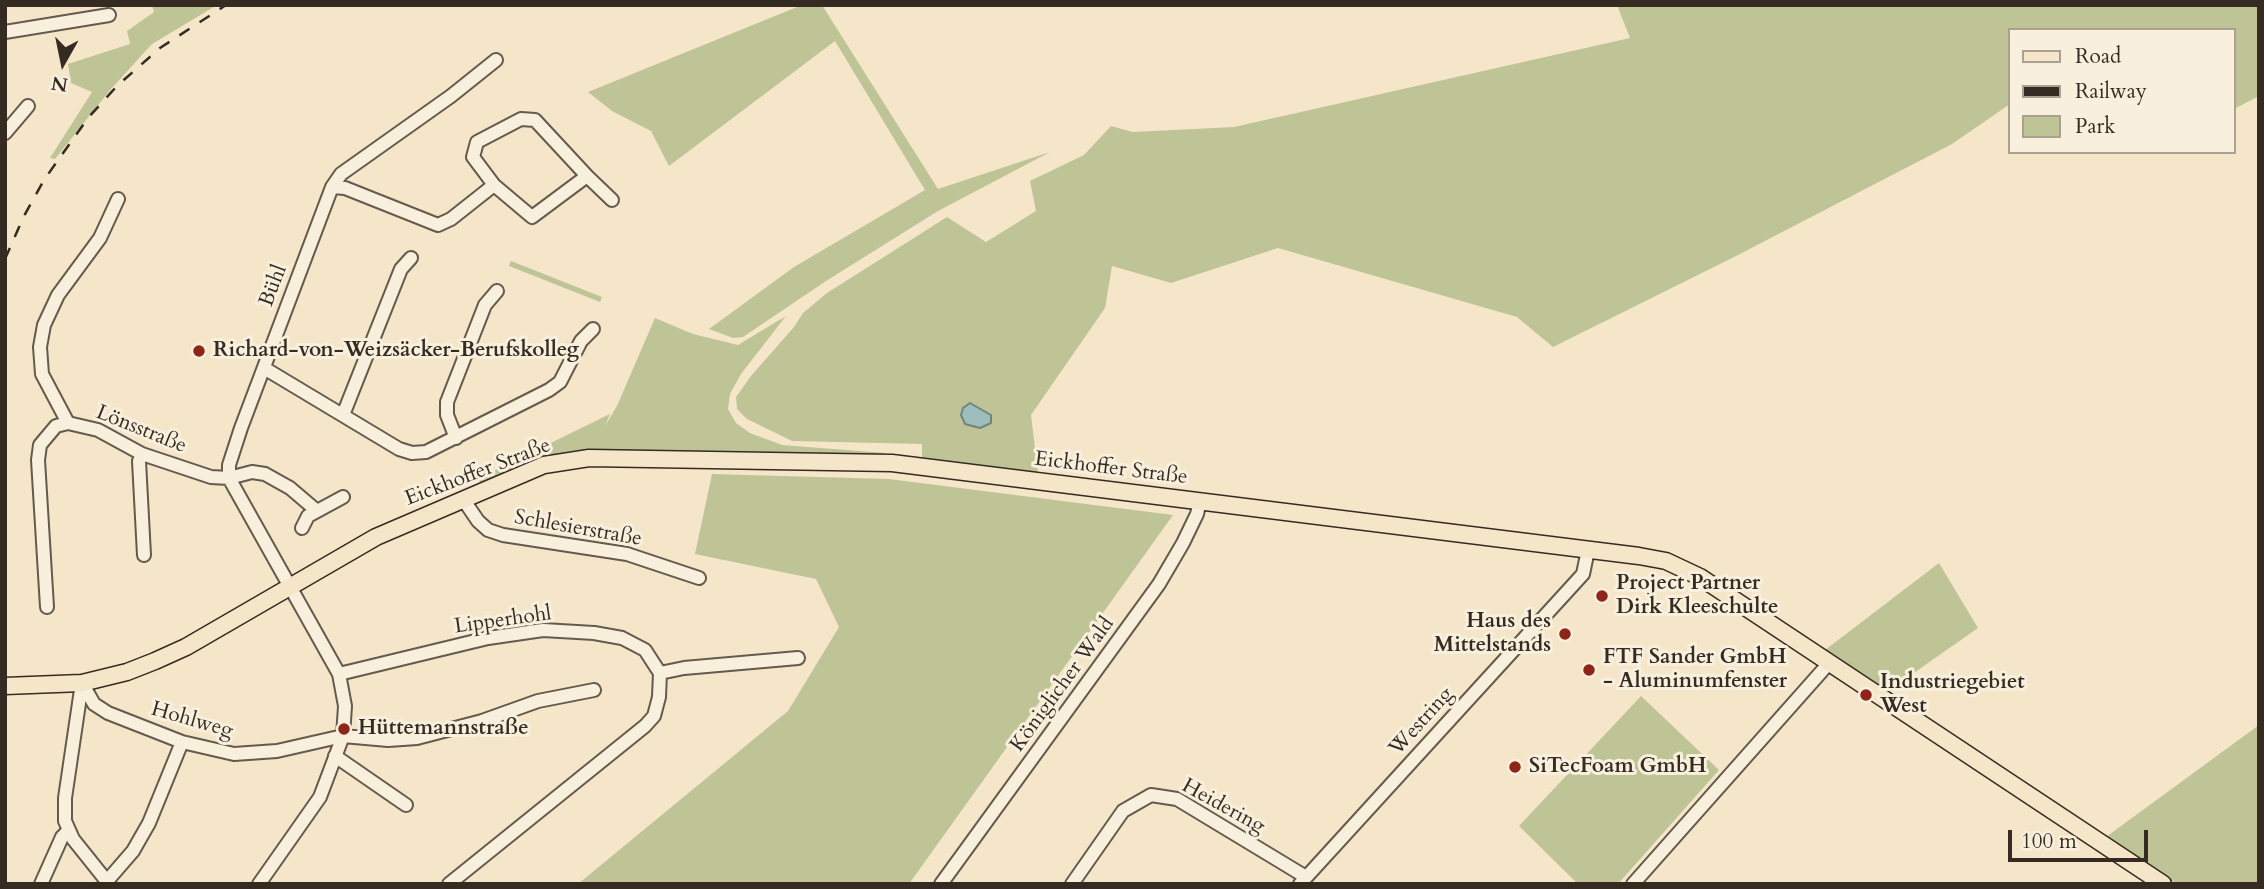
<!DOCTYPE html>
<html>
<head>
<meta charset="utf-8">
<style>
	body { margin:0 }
	#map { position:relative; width:2264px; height:889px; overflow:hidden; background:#f5e6ca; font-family:Cardo,serif }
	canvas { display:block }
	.frame { position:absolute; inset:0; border:7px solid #352b22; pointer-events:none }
	.legend { position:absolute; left:2008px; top:28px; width:228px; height:126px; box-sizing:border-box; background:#f8efdd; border:2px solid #aaa192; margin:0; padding:9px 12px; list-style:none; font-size:21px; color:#352b22 }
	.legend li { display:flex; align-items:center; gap:14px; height:35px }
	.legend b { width:35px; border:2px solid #aaa192 }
	.north { position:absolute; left:28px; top:28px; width:70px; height:70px; -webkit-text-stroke:5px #f8efdd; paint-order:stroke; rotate:189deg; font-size:19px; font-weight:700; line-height:28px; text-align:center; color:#352b22 }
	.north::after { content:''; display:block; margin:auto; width:24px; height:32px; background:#352b22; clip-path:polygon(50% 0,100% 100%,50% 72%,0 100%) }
	.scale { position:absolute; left:2008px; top:830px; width:140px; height:32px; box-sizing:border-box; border:4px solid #352b22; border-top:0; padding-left:9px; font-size:21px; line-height:24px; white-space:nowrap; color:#352b22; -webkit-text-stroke:5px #f8efdd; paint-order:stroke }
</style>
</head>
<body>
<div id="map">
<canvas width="2264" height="889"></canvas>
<div class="frame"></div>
<ul class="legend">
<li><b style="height:9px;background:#f5e6ca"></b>Road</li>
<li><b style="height:9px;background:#352b22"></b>Railway</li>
<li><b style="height:19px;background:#bec495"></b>Park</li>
</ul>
<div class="north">N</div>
<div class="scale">100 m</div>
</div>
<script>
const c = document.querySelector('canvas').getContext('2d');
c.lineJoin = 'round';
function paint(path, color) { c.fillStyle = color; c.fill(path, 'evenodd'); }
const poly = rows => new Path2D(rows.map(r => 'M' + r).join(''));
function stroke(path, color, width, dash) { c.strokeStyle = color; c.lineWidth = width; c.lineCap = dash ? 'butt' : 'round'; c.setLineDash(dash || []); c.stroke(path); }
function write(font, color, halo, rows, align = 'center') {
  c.font = font + ' Cardo,serif'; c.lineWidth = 6; c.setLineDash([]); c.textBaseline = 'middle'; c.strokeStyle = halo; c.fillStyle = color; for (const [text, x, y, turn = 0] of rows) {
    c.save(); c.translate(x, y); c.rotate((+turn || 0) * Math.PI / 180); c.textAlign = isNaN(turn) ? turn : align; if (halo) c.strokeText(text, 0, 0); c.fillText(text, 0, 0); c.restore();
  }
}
const green = poly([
	[152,5,217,5,152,44,111,89,55,159,50,158,92,92,71,83,68,64,130,44,127,31,154,12],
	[802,5,822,5,938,189,1050,152,938,211,826,281,743,337,733,338,709,329,794,267,925,190,835,41,669,166,651,131,612,111,588,92],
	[1617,5,2259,5,2259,96,2234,109,2234,30,2010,30,2010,104,1952,144,1736,256,1553,347,1517,317,1278,248,1171,283,1112,266,1105,308,1031,415,1038,473,922,462,922,444,792,441,747,419,737,409,736,397,751,376,794,327,803,313,827,293,947,217,986,242,1036,211,1030,181,1084,155,1111,126,1133,132,1234,127,1630,38],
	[511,261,602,297,600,302,509,266],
	[786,316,741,374,730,394,728,409,736,423,750,433,782,445,886,453,875,459,586,452,482,484,477,479,610,414,605,426,617,406,655,318,693,334,738,345],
	[712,474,889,479,1173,515,909,884,578,884,788,711,839,627,816,579,695,554],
	[1939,563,1978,628,1888,691,1883,691,1825,650],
	[1641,696,1719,770,1618,884,1578,884,1519,826],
	[2259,725,2259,884,2177,884,2106,837]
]);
const water = poly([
	[970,403,991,415,991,423,980,428,965,424,961,415,963,408,970,403]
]);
const minor = poly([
	[5,32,109,15],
	[5,133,28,106],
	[587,176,612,200],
	[332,187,345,188,438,225,451,219,494,185,532,217,587,176,535,120,521,119,477,142,473,157,494,185],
	[264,368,399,449,412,453,426,452,549,390,560,382,581,341,593,329],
	[343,415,401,269,411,258],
	[68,423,42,374,40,347,44,325,58,295,100,238,118,199],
	[456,438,447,415,447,402,485,305,497,291],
	[142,454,139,461,144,555],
	[463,499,478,521,488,530,503,535,627,554,699,578],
	[302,528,308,516,343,497],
	[47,607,38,460,40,445,56,426,68,423,98,430,142,454,211,477,229,478,252,472,265,474,290,488,317,511],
	[660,673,684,668,798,658],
	[339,674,488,638,543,630,594,633,622,638,645,650,656,667,660,673,659,697,654,716,645,726,449,884],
	[82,683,94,704,108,713,182,742,234,754,277,751,343,736,388,740,417,738,482,721,538,701,594,690],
	[82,683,65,798,65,821,73,839,109,884],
	[335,756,406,805],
	[107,881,133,851,149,823,182,742],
	[41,884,62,837,68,831],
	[259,884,320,797,343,736,345,706,339,674,229,478,229,465,241,428,332,187,341,174,451,96,496,60],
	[941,884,1159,584,1183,543,1197,514,1200,501],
	[1072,884,1123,811,1151,795,1177,799,1306,877],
	[1300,884,1583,574,1588,550],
	[1633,884,1830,662]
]);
const major = poly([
	[5,686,82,683,127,672,155,661,186,647,376,537,544,465,589,458,892,463,1639,556,1666,561,1700,577,2163,884]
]);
const rail = poly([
	[5,259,24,216,44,180,88,118,117,86,160,48,226,5]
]);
const markers = [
	[199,351,7,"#8f2418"],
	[1602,596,7,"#8f2418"],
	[1565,634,7,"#8f2418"],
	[1589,670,7,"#8f2418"],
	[1866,695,7,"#8f2418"],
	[344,729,7,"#8f2418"],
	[1515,767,7,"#8f2418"]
];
const streetNames = [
	["Bühl",274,286,-69],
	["Lönsstraße",141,430,22],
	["Eickhoffer Straße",1111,469,7],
	["Eickhoffer Straße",478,473,-21],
	["Schlesierstraße",578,529,10],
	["Lipperhohl",503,621,-8],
	["Königlicher Wald",1063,685,-54],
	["Hohlweg",192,721,16],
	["Westring",1422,722,-48],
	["Heidering",1223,807,29]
];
const poiNames = [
	["Richard-von-Weizsäcker-Berufskolleg",213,351],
	["Project Partner",1616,584],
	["Dirk Kleeschulte",1616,608],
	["Haus des",1551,622,"right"],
	["Mittelstands",1551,646,"right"],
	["FTF Sander GmbH",1603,658],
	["- Aluminumfenster",1603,682],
	["Industriegebiet",1880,683],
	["West",1880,707],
	["Hüttemannstraße",358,729],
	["SiTecFoam GmbH",1529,767]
];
paint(green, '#bec495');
paint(water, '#9ebebd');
stroke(water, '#74837f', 2);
stroke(minor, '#655a4c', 16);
stroke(major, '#352b22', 19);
stroke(minor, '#f8efdd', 12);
stroke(major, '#f5e6ca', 16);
stroke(rail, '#352b22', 2.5, [12, 12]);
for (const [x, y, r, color] of markers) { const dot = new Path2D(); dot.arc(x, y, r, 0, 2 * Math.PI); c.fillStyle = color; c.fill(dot); stroke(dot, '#f8efdd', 2.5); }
write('21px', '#352b22', '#f8efdd', streetNames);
write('bold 21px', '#352b22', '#f8efdd', poiNames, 'left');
</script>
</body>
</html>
